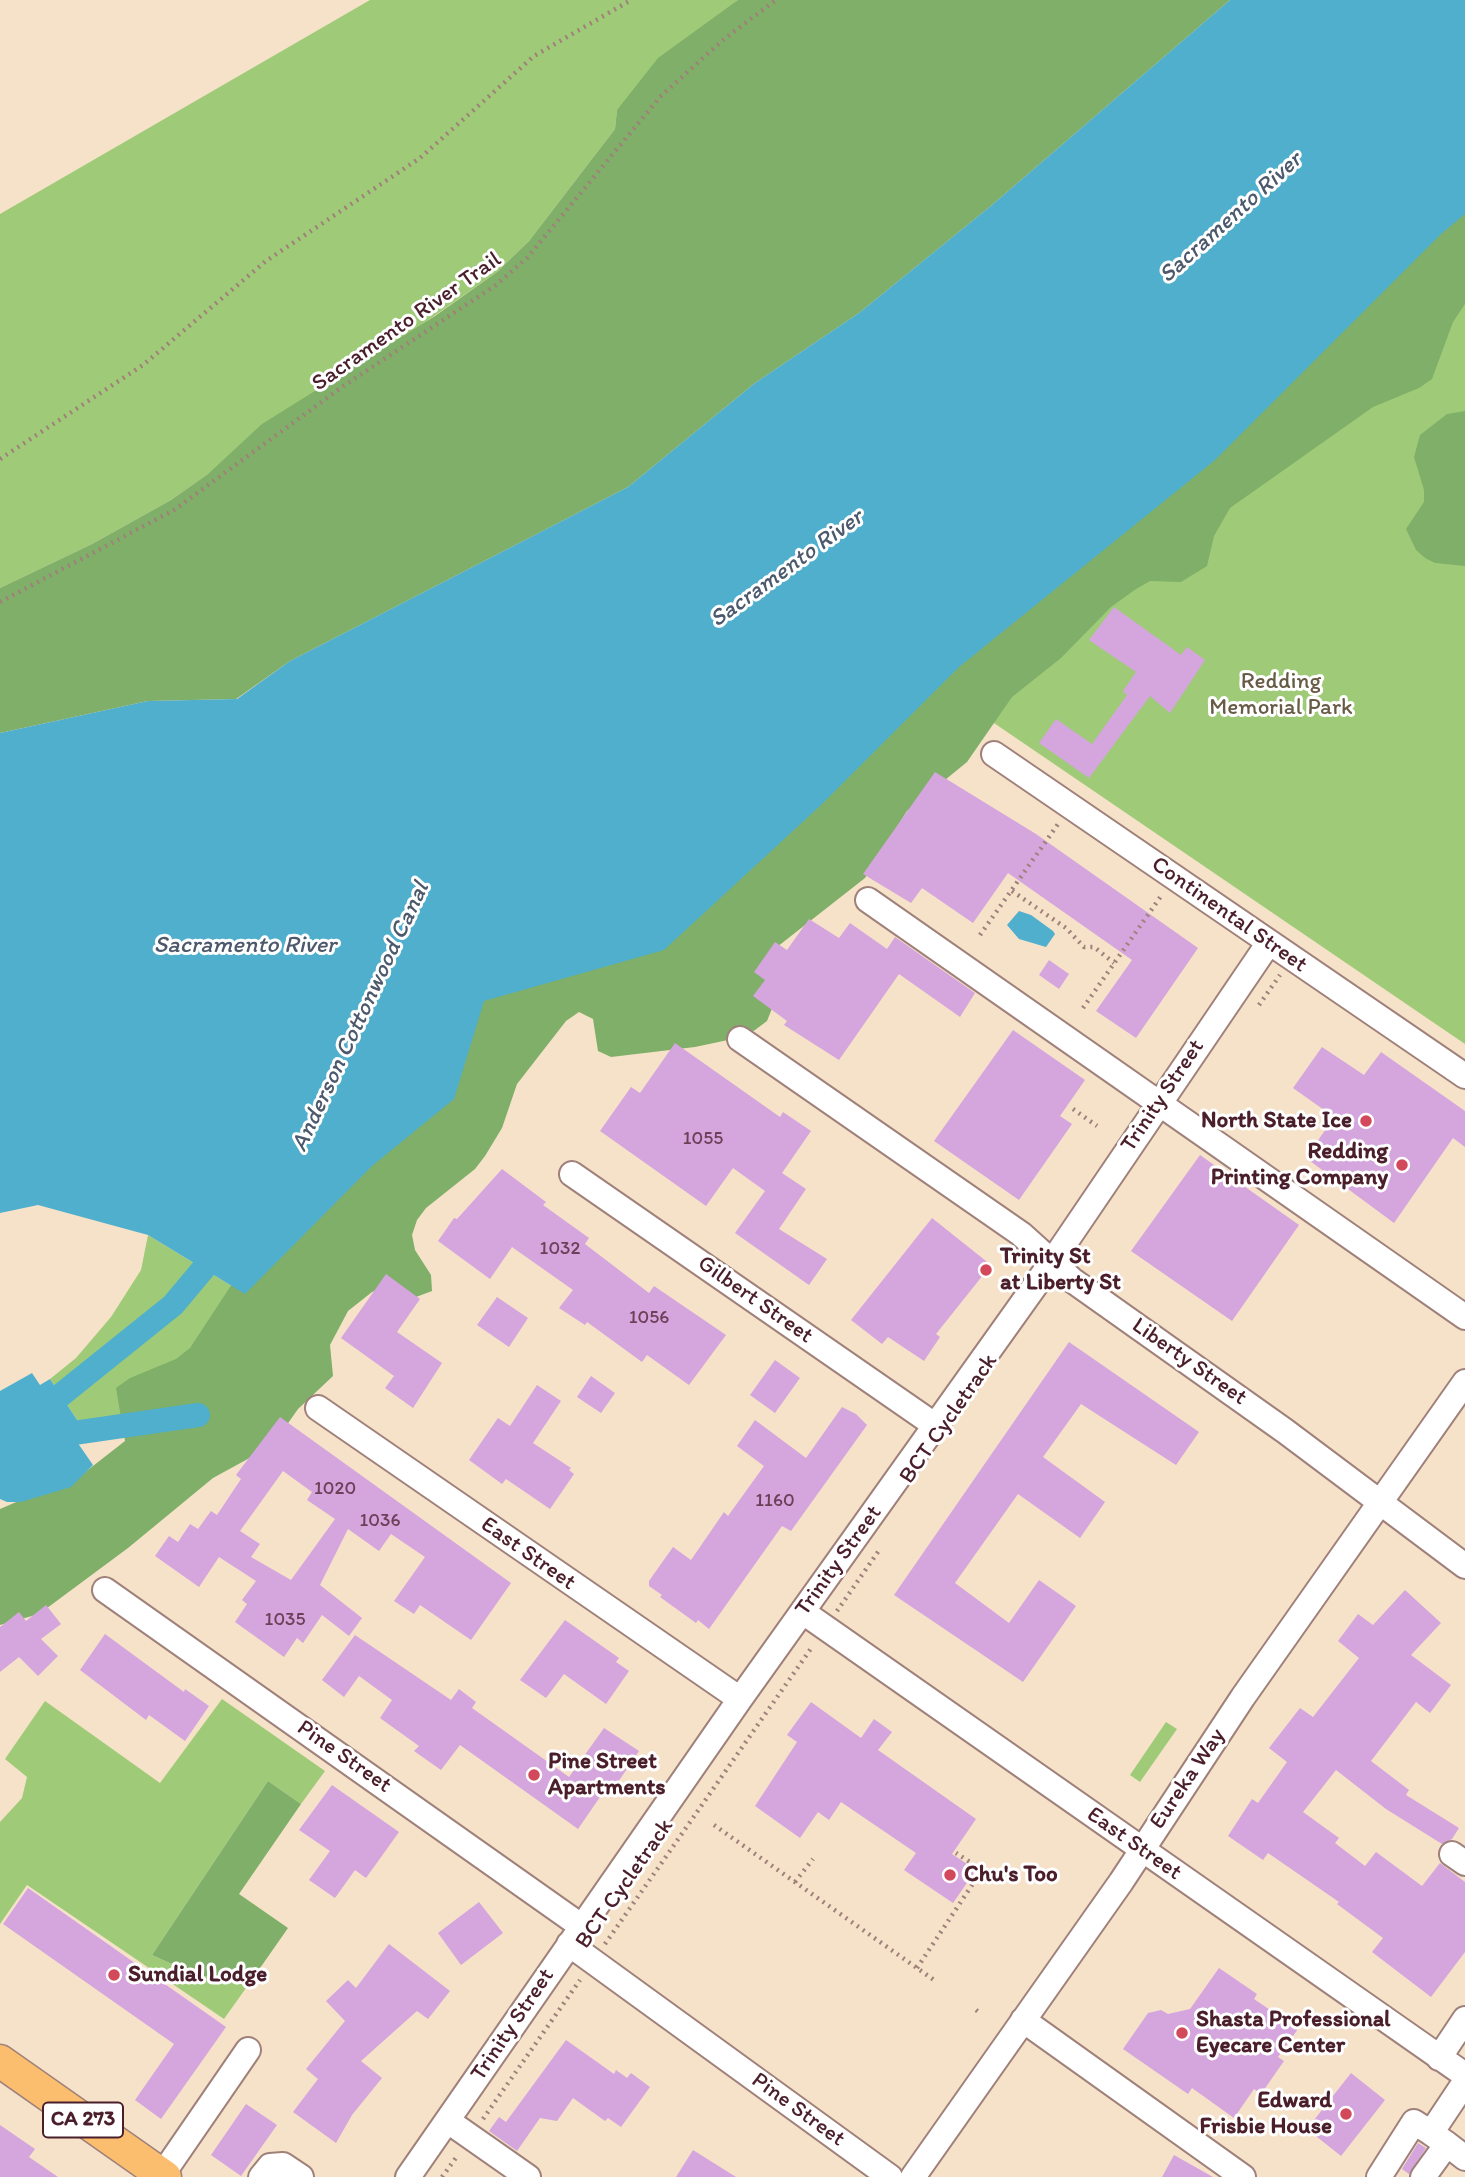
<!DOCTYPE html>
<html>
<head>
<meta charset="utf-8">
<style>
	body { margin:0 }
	canvas { display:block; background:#f5e2c9 }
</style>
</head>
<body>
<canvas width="1465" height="2177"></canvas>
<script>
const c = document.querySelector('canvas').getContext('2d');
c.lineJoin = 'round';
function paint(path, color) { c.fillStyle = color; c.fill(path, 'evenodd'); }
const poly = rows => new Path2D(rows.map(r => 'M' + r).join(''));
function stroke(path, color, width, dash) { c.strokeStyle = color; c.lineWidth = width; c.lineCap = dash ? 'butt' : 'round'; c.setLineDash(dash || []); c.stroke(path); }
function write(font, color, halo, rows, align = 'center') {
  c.font = font + ' Itim,sans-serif'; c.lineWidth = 6; c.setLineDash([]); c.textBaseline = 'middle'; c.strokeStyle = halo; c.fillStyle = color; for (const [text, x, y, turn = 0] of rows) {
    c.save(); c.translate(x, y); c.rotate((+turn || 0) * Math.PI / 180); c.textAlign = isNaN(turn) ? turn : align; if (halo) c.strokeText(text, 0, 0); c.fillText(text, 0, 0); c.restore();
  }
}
const green = poly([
	[370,0,738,0,617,110,615,129,529,241,497,272,171,500,92,544,0,588,0,214],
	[1465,288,1465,1044,991,721,1035,663],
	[148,1235,245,1294,143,1408,100,1422,85,1432,50,1379,76,1358,111,1317,141,1270],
	[222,1699,325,1771,301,1804,268,1781,152,1955,196,1975,251,1981,224,2019,27,1885,0,1924,0,1822,22,1798,27,1777,5,1759,45,1701,160,1783],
	[1166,1722,1177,1729,1140,1782,1130,1775]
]);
const forest = poly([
	[738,0,1230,0,992,205,859,313,755,383,628,487,290,661,236,699,148,701,0,733,0,588,92,544,171,500,208,474,262,424,435,316,497,272,529,241,615,129,617,110,658,58],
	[1465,175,1465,304,1453,322,1432,379,1419,388,1373,407,1230,508,1214,536,1207,566,1181,582,1150,581,1136,589,1111,607,1061,658,1012,697,967,762,907,811,865,878,777,947,773,1006,767,1021,755,1030,742,1037,695,1047,611,1057,598,1051,593,1019,579,1012,566,1021,517,1084,502,1128,485,1156,475,1169,426,1208,417,1220,412,1235,415,1250,431,1275,432,1291,416,1297,386,1287,372,1292,348,1311,330,1345,333,1376,298,1409,279,1436,255,1455,213,1478,128,1548,39,1614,0,1625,0,1509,84,1473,125,1441,116,1388,130,1378,176,1359,190,1348,232,1284,467,1004],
	[1465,411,1465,566,1435,563,1425,558,1416,550,1406,529,1424,502,1424,490,1414,457,1420,435,1447,414],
	[268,1781,301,1804,239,1894,288,1928,251,1981,196,1975,152,1955]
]);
const water = poly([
	[1230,0,1465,0,1465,214,1441,234,1215,460,959,667,821,805,664,950,484,1001,454,1099,372,1166,245,1294,148,1235,38,1205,0,1213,0,733,148,701,237,699,290,661,628,487,755,383,859,313,992,205],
	[1019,911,1031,915,1053,931,1055,934,1046,947,1019,939,1007,925],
	[32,1373,40,1385,50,1379,85,1432,75,1439,93,1465,71,1487,21,1502,7,1502,0,1499,0,1391]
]);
const canal = poly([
	[53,1436,198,1415],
	[0,1444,173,1305,225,1243]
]);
const building = poly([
	[1114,607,1181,655,1187,647,1205,660,1170,713,1150,696,1089,778,1039,743,1056,719,1092,744,1127,695,1123,691,1136,672,1089,640],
	[935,772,1036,834,1198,948,1136,1038,1096,1011,1132,960,1008,873,973,923,922,888,911,903,863,874],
	[809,919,839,938,850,923,887,949,895,937,975,993,960,1017,899,974,839,1060,784,1025,787,1021,753,996,765,980,754,972,775,942,787,950],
	[1049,960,1069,974,1059,989,1039,975],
	[1013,1030,1085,1080,1060,1116,1072,1124,1019,1200,934,1141],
	[675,1043,780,1117,783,1112,811,1131,782,1173,806,1189,779,1229,827,1259,809,1285,735,1233,765,1191,733,1168,706,1206,600,1131,631,1087,640,1093],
	[1322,1047,1364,1075,1381,1052,1465,1111,1465,1147,1453,1138,1394,1223,1306,1158,1334,1117,1293,1088],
	[1200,1155,1299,1225,1232,1321,1131,1251],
	[502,1169,546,1202,543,1205,589,1238,585,1244,649,1293,654,1286,726,1335,689,1385,647,1355,642,1362,587,1322,585,1325,559,1308,573,1290,512,1247,490,1279,438,1241,454,1218,457,1219],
	[932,1218,991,1265,936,1334,940,1337,924,1361,888,1337,882,1344,851,1320],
	[386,1274,420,1299,397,1332,442,1363,413,1408,385,1388,394,1376,341,1338],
	[497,1297,528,1318,509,1347,477,1325],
	[1069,1342,1199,1432,1176,1465,1081,1404,1043,1457,1105,1502,1080,1538,1018,1494,955,1583,1009,1623,1039,1580,1076,1606,1023,1682,894,1595],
	[775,1360,800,1378,775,1413,750,1395],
	[591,1376,615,1393,601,1413,577,1397],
	[537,1385,561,1401,533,1443,571,1468,569,1470,574,1474,550,1509,506,1479,502,1484,469,1460,498,1418,510,1426],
	[842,1407,856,1414,867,1425,791,1531,782,1526,709,1629,698,1620,696,1623,660,1597,662,1595,649,1586,649,1581,673,1547,691,1560,724,1512,728,1516,764,1466,737,1446,755,1420,806,1458],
	[280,1417,511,1583,471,1640,420,1605,414,1614,394,1601,425,1557,391,1534,379,1551,348,1529,320,1585,362,1618,349,1636,322,1615,303,1643,297,1638,284,1657,235,1622,247,1604,242,1600,256,1581,219,1557,199,1587,155,1556,169,1536,178,1542,190,1524,198,1529,211,1511,217,1515,241,1479,236,1475],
	[283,1471,312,1492,307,1500,335,1519,291,1580,251,1557,260,1544,240,1531],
	[1405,1590,1441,1623,1411,1655,1451,1685,1430,1713,1416,1702,1371,1761,1409,1790,1406,1795,1459,1828,1452,1839,1442,1844,1386,1809,1336,1770,1303,1812,1339,1838,1335,1843,1365,1866,1376,1852,1422,1886,1440,1863,1465,1882,1465,1952,1431,1997,1372,1952,1383,1938,1337,1904,1339,1902,1268,1853,1263,1860,1228,1836,1252,1799,1258,1803,1287,1762,1269,1748,1300,1708,1313,1717,1359,1658,1338,1641,1358,1614,1373,1625],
	[46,1605,61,1624,41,1639,58,1656,38,1676,19,1657,0,1672,0,1627,19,1612,26,1621],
	[565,1620,619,1658,616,1662,629,1671,606,1704,564,1674,546,1698,520,1680],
	[105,1634,184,1692,185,1689,209,1706,185,1741,149,1715,146,1720,80,1670],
	[355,1635,451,1700,459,1689,476,1702,472,1708,569,1777,604,1728,639,1751,616,1785,611,1781,578,1829,460,1745,441,1770,414,1751,419,1746,380,1718,392,1700,359,1676,344,1697,322,1680],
	[811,1702,861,1738,874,1719,892,1732,878,1750,976,1819,952,1854,976,1870,953,1903,904,1870,916,1853,841,1802,829,1820,818,1812,800,1838,755,1806,797,1742,787,1735],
	[332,1785,399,1832,366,1878,355,1870,335,1898,309,1880,330,1851,299,1830],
	[28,1888,226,2027,161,2119,135,2100,174,2044,3,1924],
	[479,1902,503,1933,461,1965,438,1933],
	[389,1944,450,1991,428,2019,417,2011,361,2061,382,2078,352,2115,336,2143,293,2112,318,2079,306,2069,345,2021,326,2001,348,1980,356,1988],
	[1219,1968,1257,1994,1254,1999,1298,2029,1278,2057,1284,2061,1261,2094,1254,2089,1234,2118,1192,2088,1188,2094,1123,2049,1148,2013,1161,2010,1168,2014,1190,2009],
	[566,2040,614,2074,616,2070,627,2078,631,2073,650,2087,621,2127,608,2118,605,2121,573,2098,557,2121,540,2118,517,2151,489,2131,499,2117,506,2122],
	[1351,2073,1385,2100,1341,2156,1307,2129],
	[246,2104,277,2125,241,2176,211,2155],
	[0,2125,35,2149,29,2157,58,2177,0,2177],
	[1418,2143,1426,2148,1409,2174,1402,2169],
	[693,2150,736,2177,676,2177],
	[1174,2155,1213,2177,1162,2177]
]);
const path = poly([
	[0,459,143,365,266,261,420,158,534,56,631,0],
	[0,602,174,510,342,387,496,285,527,258,660,97,724,39,776,0],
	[1012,891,1066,928,1084,947,1094,947,1114,963],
	[980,935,1058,824],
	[1259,1005,1280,975],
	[1083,1008,1161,896],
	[1073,1109,1097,1126],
	[837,1611,880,1549],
	[714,1825,934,1980],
	[795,1882,813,1859],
	[605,1944,812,1647],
	[917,1968,982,1870,956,1853],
	[976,2010,981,2014],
	[483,2119,580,1980],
	[442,2177,458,2155]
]);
const minor = poly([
	[994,754,1465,1076],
	[868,900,1465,1317],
	[740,1039,1021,1234,1072,1280,1285,1431,1465,1566],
	[572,1174,936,1426],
	[318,1408,740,1699],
	[105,1590,581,1926],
	[803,1612,1465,2075],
	[1452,1854,1465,1863],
	[569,1944,890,2177],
	[1023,2020,1243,2177],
	[1439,2058,1465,2019],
	[448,2121,528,2177],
	[1447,2144,1465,2158],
	[162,2175,248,2050],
	[261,2177,270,2166,283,2165,301,2177],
	[408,2177,740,1699,1052,1262,1268,944],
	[913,2177,1121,1882,1243,1697,1465,1382],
	[1379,2177,1414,2122,1431,2133,1465,2082],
	[1423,2177,1447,2144,1431,2133]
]);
const major = poly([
	[0,2061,165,2177]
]);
const markers = [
	[1366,1121,7,"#d1495b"],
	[1402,1165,7,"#d1495b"],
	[986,1270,7,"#d1495b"],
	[534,1775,7,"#d1495b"],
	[950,1875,7,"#d1495b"],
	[114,1975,7,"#d1495b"],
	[1182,2033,7,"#d1495b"],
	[1346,2114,7,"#d1495b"]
];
const numberNames = [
	["1055",703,1139],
	["1032",560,1249],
	["1056",649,1318],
	["1020",335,1489],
	["1160",775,1501],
	["1036",380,1521],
	["1035",285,1620]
];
const shields = [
	[83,2120,80]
];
const shieldNames = [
	["CA 273",83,2120]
];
const streetNames = [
	["Sacramento River Trail",407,322,-35],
	["Continental Street",1229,915,35],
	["Trinity Street",1163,1096,-56],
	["Gilbert Street",755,1300,35],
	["Liberty Street",1189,1362,35],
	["BCT Cycletrack",949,1419,-55],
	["East Street",528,1554,35],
	["Trinity Street",839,1561,-54],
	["Pine Street",344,1757,35],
	["Eureka Way",1188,1779,-56],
	["East Street",1134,1844,35],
	["BCT Cycletrack",625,1884,-55],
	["Trinity Street",513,2025,-56],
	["Pine Street",798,2110,36]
];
const parkNames = [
	["Redding",1281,682],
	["Memorial Park",1281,708]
];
const poiNames = [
	["North State Ice",1352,1121,"right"],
	["Redding",1388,1152,"right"],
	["Printing Company",1388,1178,"right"],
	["Trinity St",1000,1257],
	["at Liberty St",1000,1283],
	["Pine Street",548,1762],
	["Apartments",548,1788],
	["Chu's Too",964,1875],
	["Sundial Lodge",128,1975],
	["Shasta Professional",1196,2020],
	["Eyecare Center",1196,2046],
	["Edward",1332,2101,"right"],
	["Frisbie House",1332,2127,"right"]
];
const waterNames = [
	["Sacramento River",1231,218,-42],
	["Sacramento River",787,569,-36],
	["Sacramento River",245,946],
	["Anderson Cottonwood Canal",361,1017,-65]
];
paint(green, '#9fcb78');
paint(forest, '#7faf68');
paint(water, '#4fafcd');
stroke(canal, '#4fafcd', 24);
paint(building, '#d5a5de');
stroke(minor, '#a0807a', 28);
stroke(major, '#a0807a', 35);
stroke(path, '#a0807a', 4.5, [2, 5]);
stroke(minor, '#fff', 24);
stroke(major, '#fabe6e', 32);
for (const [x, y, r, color] of markers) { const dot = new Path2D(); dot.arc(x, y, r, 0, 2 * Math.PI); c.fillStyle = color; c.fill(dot); stroke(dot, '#fff', 2.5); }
write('19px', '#6d4058', null, numberNames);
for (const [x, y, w] of shields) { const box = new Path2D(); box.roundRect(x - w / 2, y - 17.5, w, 35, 5); c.fillStyle = '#fff'; c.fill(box); stroke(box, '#4a1f2b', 2); }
write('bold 21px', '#4a1f2b', null, shieldNames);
write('23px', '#4a1f2b', '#fff', streetNames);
write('23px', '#685b46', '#fff', parkNames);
write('bold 23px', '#4a1f2b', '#fff', poiNames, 'left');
write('italic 24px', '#4c596c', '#fff', waterNames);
</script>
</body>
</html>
